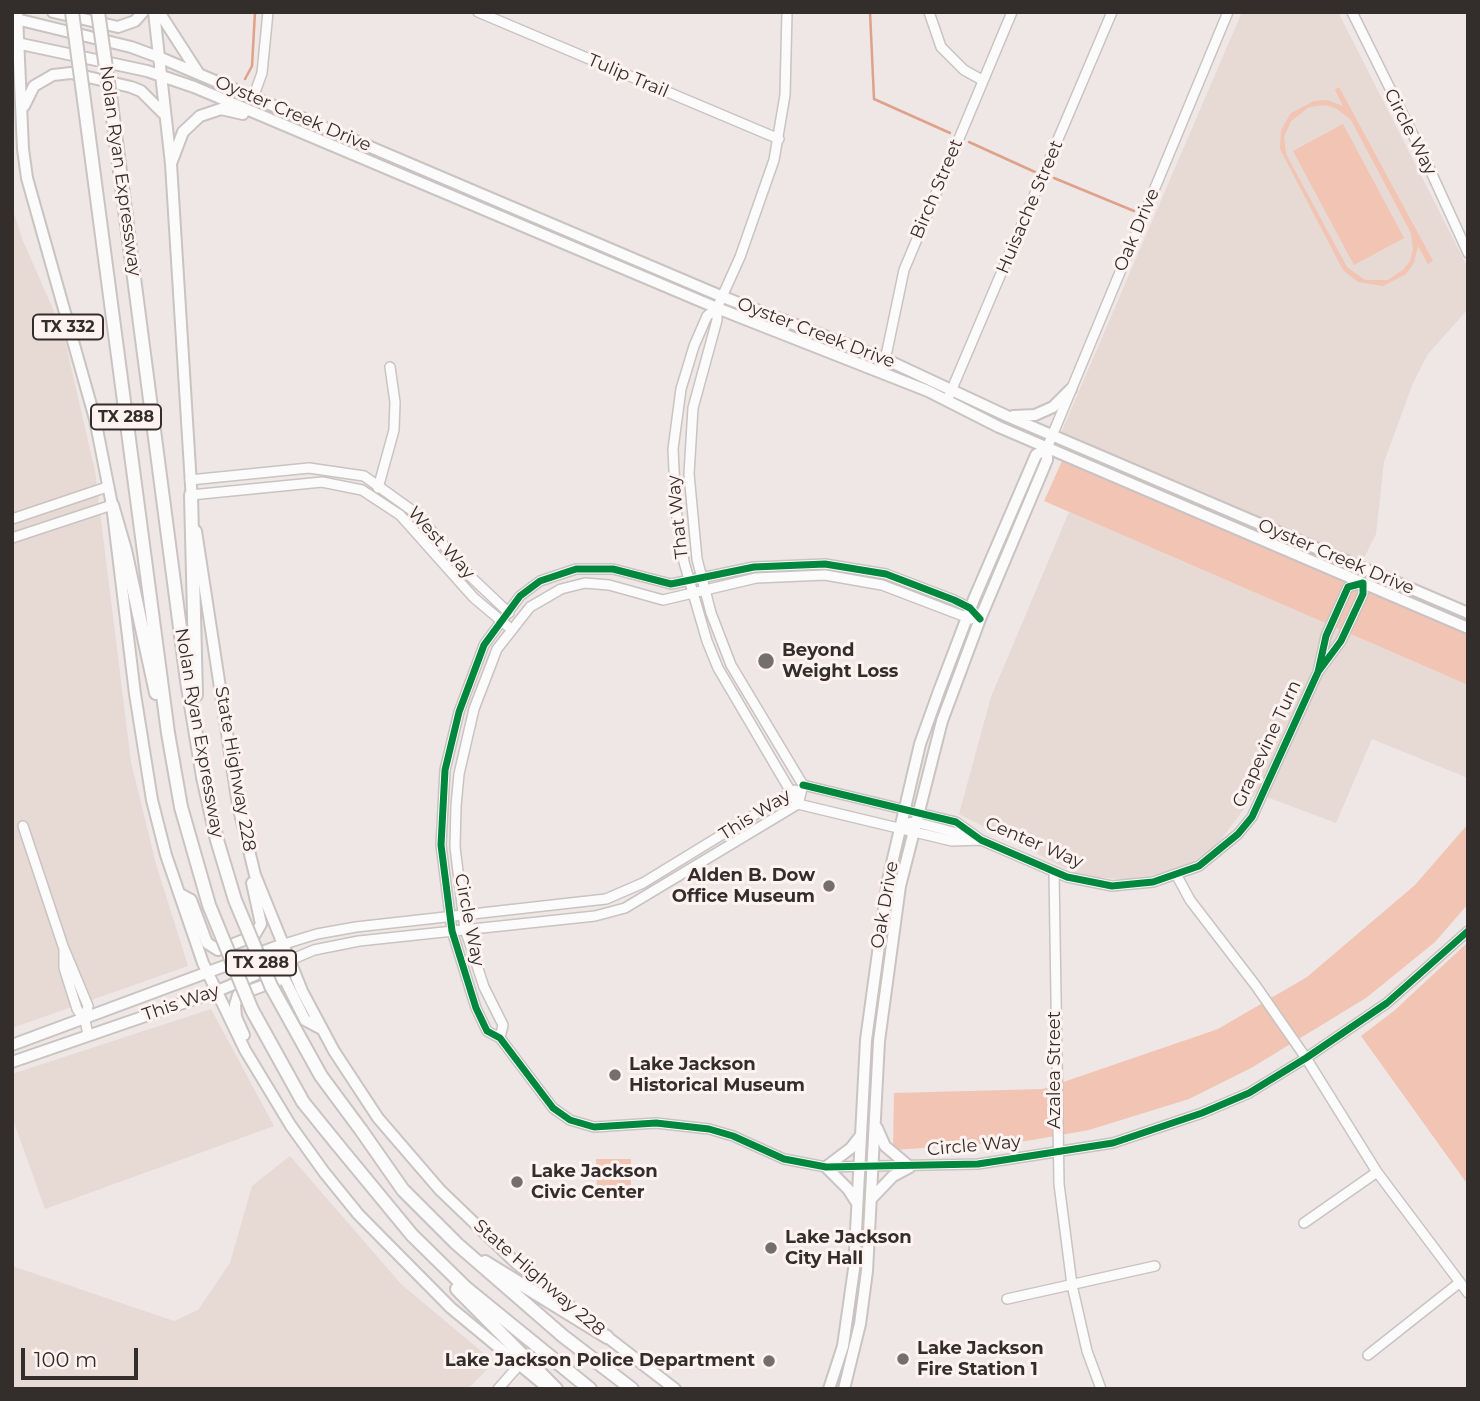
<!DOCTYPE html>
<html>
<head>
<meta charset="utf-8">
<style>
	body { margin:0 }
	#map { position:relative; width:1480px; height:1401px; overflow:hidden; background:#eee7e5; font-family:Montserrat,sans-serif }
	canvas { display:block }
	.frame { position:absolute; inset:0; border:14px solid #332e2c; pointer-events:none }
	.scale { position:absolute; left:21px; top:1348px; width:117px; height:32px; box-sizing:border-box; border:4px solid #332e2c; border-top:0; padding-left:9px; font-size:21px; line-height:24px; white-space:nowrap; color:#332e2c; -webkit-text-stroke:5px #fef3f0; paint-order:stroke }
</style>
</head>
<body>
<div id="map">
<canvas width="1480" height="1401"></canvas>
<div class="frame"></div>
<div class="scale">100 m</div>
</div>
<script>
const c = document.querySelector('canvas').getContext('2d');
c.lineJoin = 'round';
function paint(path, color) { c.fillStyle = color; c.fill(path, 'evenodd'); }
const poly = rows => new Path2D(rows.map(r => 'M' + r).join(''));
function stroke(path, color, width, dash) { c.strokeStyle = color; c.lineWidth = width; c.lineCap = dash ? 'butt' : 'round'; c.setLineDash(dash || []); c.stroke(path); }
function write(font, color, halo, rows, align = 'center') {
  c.font = font + ' Montserrat,sans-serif'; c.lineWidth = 6; c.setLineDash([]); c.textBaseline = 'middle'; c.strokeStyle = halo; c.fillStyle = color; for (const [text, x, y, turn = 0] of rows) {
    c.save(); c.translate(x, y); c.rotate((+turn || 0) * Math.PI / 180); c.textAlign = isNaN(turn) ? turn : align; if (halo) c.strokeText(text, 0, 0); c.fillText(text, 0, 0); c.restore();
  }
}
const built = poly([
	[1242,12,1338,12,1468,268,1468,309,1428,354,1413,383,1384,462,1376,534,1364,558,1358,561,1061,433],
	[12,207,23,241,63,332,95,471,131,762,156,864,188,966,12,1028],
	[1069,512,1468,685,1468,778,1372,739,1336,823,1256,793,1214,849,1183,867,1134,880,1081,876,959,814,991,697],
	[211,1009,274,1126,45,1209,12,1117,12,1074],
	[290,1156,401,1284,494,1362,468,1389,12,1389,12,1266,174,1321,198,1310,230,1263,252,1186]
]);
const green = poly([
	[1339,87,1433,261,1428,264,1418,246,1414,263,1406,274,1383,286,1358,282,1343,270,1280,149,1281,130,1291,113,1314,101,1327,100,1343,106,1335,90],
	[1326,105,1337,109,1351,120,1411,233,1413,250,1410,261,1403,270,1388,280,1365,280,1347,267,1286,154,1284,137,1291,121,1309,107],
	[1343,124,1404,238,1354,265,1293,151],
	[1062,461,1468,634,1468,685,1044,501],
	[1468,824,1468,904,1435,942,1366,998,1251,1068,1189,1099,1089,1130,1026,1141,893,1150,894,1093,1043,1089,1218,1029,1307,977,1415,885],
	[1468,942,1468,1185,1361,1036,1395,1010],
	[596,1159,631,1159,631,1194,597,1194]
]);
const stream = poly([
	[870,12,874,99,950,133],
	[245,79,252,66,255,12],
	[969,142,1035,172],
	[1054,178,1134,211]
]);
const minor = poly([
	[478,12,779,139],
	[787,12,785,95,774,160,740,257,717,308,717,320,693,408,689,474,697,559,711,613,731,665,803,785],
	[929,12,941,47,964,70,982,80],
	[1352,12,1426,161,1468,253],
	[253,98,262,73,268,12],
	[717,308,707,316,694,346,681,389,673,449,676,510,684,562,707,641,718,668,798,804,952,841,981,840],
	[880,371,887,351,904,270,1012,12],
	[949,396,1112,12],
	[1047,448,1228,12],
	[190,480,309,468,364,476,417,514,470,576,509,613],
	[378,488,394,430,395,402,390,367],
	[191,495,322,482,362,490,400,515,474,598,511,629],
	[12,519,107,487],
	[12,538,112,505],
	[980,619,970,608,954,600,886,574,825,564,754,567,671,584,613,569,576,569,540,581,520,596,484,645,459,712,445,770,441,845,452,931,476,1008,487,1031,500,1038,553,1108,570,1120,594,1127,656,1123,709,1129,733,1136,784,1159,826,1167,978,1164,1113,1143,1202,1113,1249,1093,1306,1058,1387,1003,1468,931],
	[803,785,956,822,981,840,1067,877,1112,886,1153,882,1199,866,1238,834,1252,817,1318,672,1326,636,1348,587,1363,583,1363,594,1341,641,1318,672],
	[23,826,63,946,88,1006,85,1020,88,1035],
	[900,830,908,823,915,822,972,837],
	[1054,872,1059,1184,1072,1285,1087,1351,1101,1389],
	[1177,876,1190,900,1256,986,1306,1058,1377,1172,1468,1293],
	[281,945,317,934,356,927,606,899,643,883,795,790],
	[64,949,64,968,77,1009,85,1020],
	[288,961,314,950,359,941,595,916,625,908,798,804,803,785],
	[500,1038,503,1025,484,987,465,929,455,847,456,806,459,774,474,709,497,649,530,607,561,589,585,583,609,585,663,600,756,578,825,575,882,585,971,619],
	[1304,1223,1377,1172],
	[1007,1299,1155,1266],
	[1368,1355,1459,1283],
	[498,1389,520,1364]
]);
const major = poly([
	[53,12,118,27,135,21,143,12],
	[154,12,171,164,192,501],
	[159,12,199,74],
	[17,15,23,149,27,178,95,419,112,505,135,694,152,800,166,855,203,963,245,1050,291,1126,324,1172,358,1214,451,1308,549,1389],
	[12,18,131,47,161,58,723,297,885,359,1007,416,1468,613],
	[12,42,147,71,194,87,717,308,928,391,999,427,1468,628],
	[24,106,34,86,53,75,71,73,131,87,141,91,165,115],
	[172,161,183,132,200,116,221,109,243,114],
	[1013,416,1035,415,1053,407,1071,389],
	[196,531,238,805,255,875,302,991,334,1051,378,1118,440,1190,515,1262,582,1316],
	[180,894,191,900,207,943,218,950,254,936,261,924,252,883],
	[244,1035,236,1017,235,1005,238,995,284,978,305,1020,320,1028],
	[12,1045,281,945],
	[12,1062,215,992,288,961],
	[872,1198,893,1176,910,1167,885,1146,877,1128],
	[857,1203,848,1189,826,1167,851,1148,861,1135],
	[602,1333,675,1389],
	[829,1389,843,1346,854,1269,866,1040,888,880,920,744,939,691,974,599,1036,455,1047,448],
	[844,1389,860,1324,867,1271,879,1041,900,886,942,721,980,619,1047,460,1047,448]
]);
const highway = poly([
	[84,100,168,733,181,807],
	[111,103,187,681,203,777],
	[191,495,196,695],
	[112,505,125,550,156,693],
	[361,1130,403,1190,457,1244,563,1336,632,1389],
	[337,1144,412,1235,466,1288,590,1389],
	[485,1262,607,1337],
	[457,1289,556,1389]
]);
const highwayBridge = poly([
	[72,12,84,100],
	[98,12,111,103],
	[203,777,217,840,235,900,271,986,321,1076,361,1130],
	[181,807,209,905,252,1010,303,1102,337,1144]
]);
const cycleway = poly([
	[980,619,970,608,954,600,886,574,825,564,754,567,671,584,613,569,576,569,540,581,520,596,484,645,459,712,445,770,441,845,452,931,476,1008,487,1031,500,1038,553,1108,570,1120,594,1127,656,1123,709,1129,733,1136,784,1159,826,1167,978,1164,1113,1143,1202,1113,1249,1093,1306,1058,1387,1003,1468,931],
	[803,785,956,822,981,840,1067,877,1112,886,1153,882,1199,866,1238,834,1252,817,1318,672,1326,636,1348,587,1363,583,1363,594,1341,641,1318,672]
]);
const markers = [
	[766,661,9,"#746f6d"],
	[829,886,7,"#746f6d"],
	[615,1075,7,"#746f6d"],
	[517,1182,7,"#746f6d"],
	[771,1248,7,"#746f6d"],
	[903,1359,7,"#746f6d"],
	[769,1361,7,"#746f6d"]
];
const shields = [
	[68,327,70],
	[126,417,70],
	[261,963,70]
];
const shieldNames = [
	["TX 332",68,327],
	["TX 288",126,417],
	["TX 288",261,963]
];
const streetNames = [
	["Tulip Trail",628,76,23],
	["Oyster Creek Drive",293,114,23],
	["Circle Way",1410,132,63],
	["Nolan Ryan Expressway",120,171,82],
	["Birch Street",937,189,-67],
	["Huisache Street",1030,207,-67],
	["Oak Drive",1137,230,-67],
	["Oyster Creek Drive",816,333,21],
	["That Way",678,517,-96],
	["West Way",441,543,48],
	["Oyster Creek Drive",1336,557,23],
	["Nolan Ryan Expressway",199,733,80],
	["Grapevine Turn",1267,744,-65],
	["State Highway 228",235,769,80],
	["This Way",755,815,-32],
	["Center Way",1034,843,23],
	["Oak Drive",885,905,-80],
	["Circle Way",469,920,79],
	["This Way",181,1003,-19],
	["Azalea Street",1055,1070,-90],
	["Circle Way",974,1146,-5],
	["State Highway 228",539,1278,41]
];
const poiNames = [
	["Beyond",782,651],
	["Weight Loss",782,672],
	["Alden B. Dow",815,876,"right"],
	["Office Museum",815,897,"right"],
	["Lake Jackson",629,1065],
	["Historical Museum",629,1086],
	["Lake Jackson",531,1172],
	["Civic Center",531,1193],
	["Lake Jackson",785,1238],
	["City Hall",785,1259],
	["Lake Jackson",917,1349],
	["Fire Station 1",917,1370],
	["Lake Jackson Police Department",755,1361,"right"]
];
paint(built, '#e7d9d4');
paint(green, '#f1c4b3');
stroke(stream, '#dea189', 2.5);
stroke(minor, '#c9c3c2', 12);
stroke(major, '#c9c3c2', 14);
stroke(highway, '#c9c3c2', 16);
stroke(minor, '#fcfbfb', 9);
stroke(major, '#fcfbfb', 10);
stroke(highway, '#fcfbfb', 12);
stroke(highwayBridge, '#c9c3c2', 16, []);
stroke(highwayBridge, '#fcfbfb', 12);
stroke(cycleway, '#00873e', 7);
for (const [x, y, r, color] of markers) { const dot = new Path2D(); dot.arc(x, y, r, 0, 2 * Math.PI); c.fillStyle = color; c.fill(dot); stroke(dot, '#fef3f0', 2.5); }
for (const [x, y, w] of shields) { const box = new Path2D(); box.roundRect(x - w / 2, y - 12.5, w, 25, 5); c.fillStyle = '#fef3f0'; c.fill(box); stroke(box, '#332e2c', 2); }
write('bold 16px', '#332e2c', null, shieldNames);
write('18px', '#332e2c', '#fef3f0', streetNames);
write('bold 18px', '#332e2c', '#fef3f0', poiNames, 'left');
</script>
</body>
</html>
